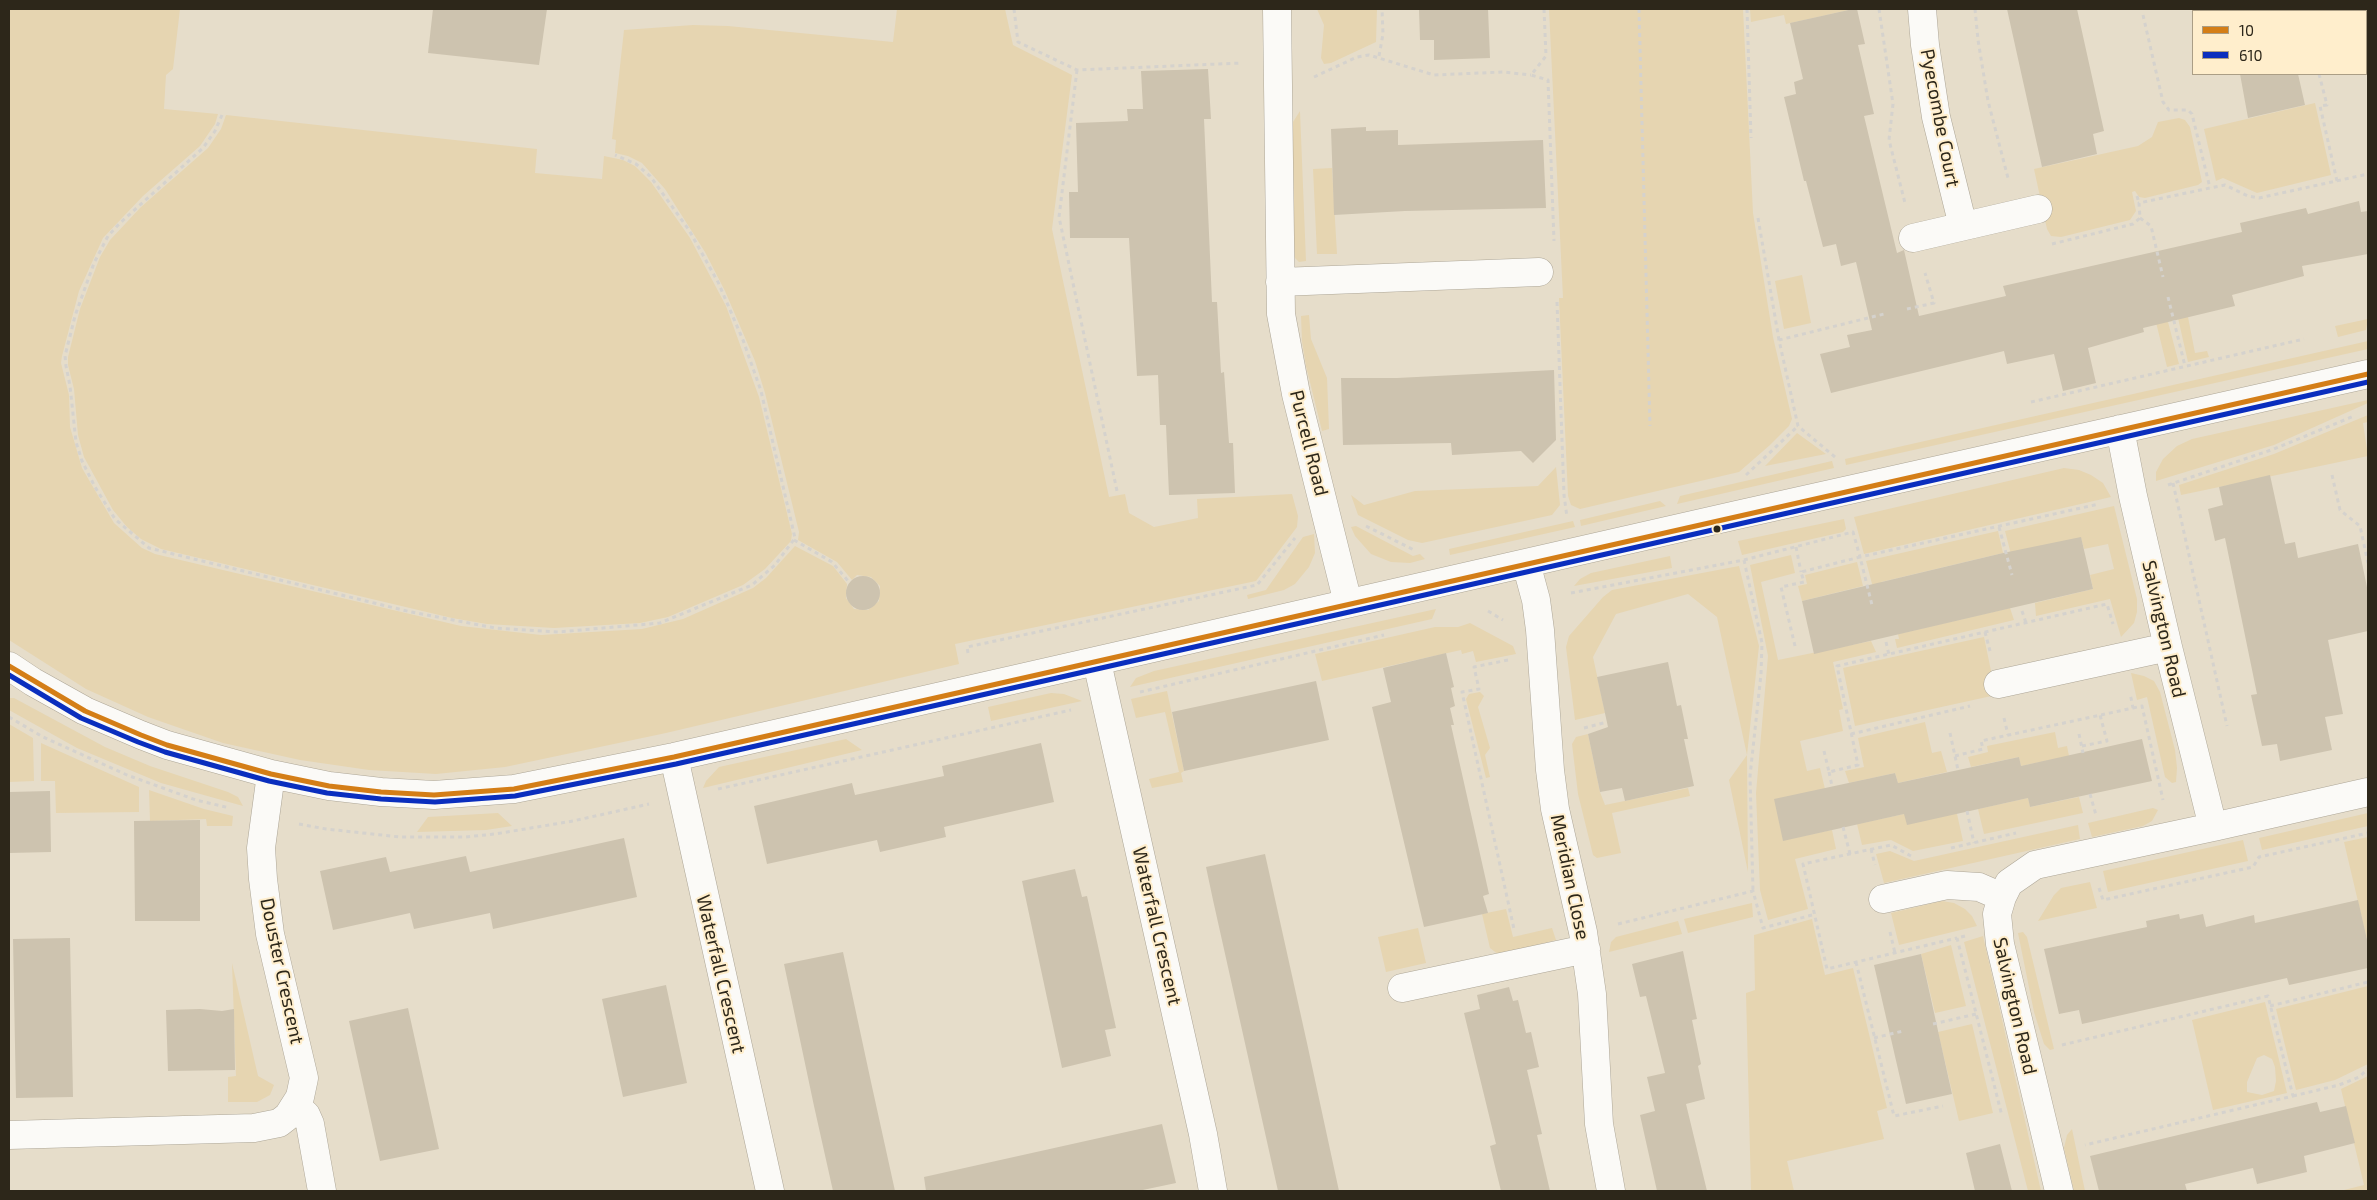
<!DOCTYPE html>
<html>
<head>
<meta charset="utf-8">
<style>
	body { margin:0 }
	#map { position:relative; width:2377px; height:1200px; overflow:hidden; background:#e6ddca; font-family:"Exo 2",sans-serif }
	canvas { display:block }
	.frame { position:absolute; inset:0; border:10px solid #2d271a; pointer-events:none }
	.legend { position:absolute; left:2192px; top:10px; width:175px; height:65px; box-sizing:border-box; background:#fec; border:1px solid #ab9e85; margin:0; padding:6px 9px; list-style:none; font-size:15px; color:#2d271a }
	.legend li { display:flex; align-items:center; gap:10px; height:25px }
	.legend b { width:25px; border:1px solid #ab9e85 }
</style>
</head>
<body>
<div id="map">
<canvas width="2377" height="1200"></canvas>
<div class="frame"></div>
<ul class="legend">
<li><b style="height:6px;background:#d47e17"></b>10</li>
<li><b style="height:6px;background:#0a2ebe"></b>610</li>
</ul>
</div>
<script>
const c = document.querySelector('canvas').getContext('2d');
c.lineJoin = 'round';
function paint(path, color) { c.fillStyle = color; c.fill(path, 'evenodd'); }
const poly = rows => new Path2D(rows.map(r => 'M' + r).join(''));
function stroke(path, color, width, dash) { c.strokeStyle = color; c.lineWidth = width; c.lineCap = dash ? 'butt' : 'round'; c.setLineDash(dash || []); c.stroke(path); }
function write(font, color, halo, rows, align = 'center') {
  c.font = font + ' "Exo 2",sans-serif'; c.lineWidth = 4; c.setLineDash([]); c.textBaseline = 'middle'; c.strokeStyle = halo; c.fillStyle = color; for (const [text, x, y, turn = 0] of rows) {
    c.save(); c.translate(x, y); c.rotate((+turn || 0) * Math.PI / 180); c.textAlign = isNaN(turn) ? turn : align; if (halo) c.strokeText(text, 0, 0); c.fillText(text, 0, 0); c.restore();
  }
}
const green = poly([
	[9,9,180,9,173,69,166,75,164,109,218,114,215,124,200,146,143,196,103,238,79,291,62,356,61,363,69,395,70,427,82,468,114,523,142,548,155,554,461,626,541,635,642,629,683,619,753,588,766,578,795,546,833,566,847,584,846,598,854,609,868,610,879,601,880,586,871,577,857,575,852,580,837,562,798,540,799,532,765,393,755,361,725,291,705,252,665,189,642,163,628,156,615,153,616,140,612,139,624,30,693,25,728,26,893,42,897,9,1005,9,1013,45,1072,75,1052,229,1109,497,1125,494,1129,513,1154,527,1198,518,1197,499,1292,494,1298,516,1297,527,1256,581,955,644,959,664,666,733,505,767,436,774,369,770,300,760,223,743,148,717,86,689,9,640],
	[1317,9,1377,9,1376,42,1331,63,1324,64,1321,58,1324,25],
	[1549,9,1743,9,1753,213,1773,337,1792,419,1789,426,1770,445,1739,472,1580,509,1571,505,1568,496,1559,298,1563,298],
	[1750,9,1853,9,1786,24,1784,15,1751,22],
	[2315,103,2331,175,2257,193,2223,178,2216,181,2204,129],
	[1300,111,1306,261,1299,262,1292,255,1293,122],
	[226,115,537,149,535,173,602,179,604,156,623,160,635,166,651,182,690,238,726,306,759,397,792,534,791,541,765,569,743,585,668,617,640,623,554,628,487,624,452,618,161,549,141,539,127,527,113,510,84,457,78,435,74,389,68,365,68,357,80,309,100,257,110,240,141,207,208,148,221,129],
	[2179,118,2185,120,2190,127,2202,182,2198,185,2145,198,2139,197,2135,191,2132,192,2136,211,2130,220,2061,237,2051,236,2047,229,2034,169,2138,146,2152,137,2158,122],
	[1332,168,1337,254,1317,254,1313,169],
	[1802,275,1811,323,1784,329,1775,281],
	[2173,296,2188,317,2195,353,2207,351,2209,357,2188,362],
	[2162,299,2179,364,2167,367,2151,302],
	[1309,315,1311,339,1327,378,1329,429,1322,431,1306,366,1302,341,1301,316],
	[2368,319,2366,330,2338,337,2335,326],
	[2368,341,2368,349,1846,465,1845,459],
	[2368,400,2368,403,2274,445,2156,481,2156,472,2163,459,2177,446,2192,439],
	[2368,415,2368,422,2363,423,2368,456,2181,495,2179,485,2274,454],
	[1797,433,1826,454,1765,466],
	[1832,461,1834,468,1677,504,1680,496],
	[1556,467,1560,505,1552,515,1422,543,1408,540,1358,515,1351,495,1364,505,1415,491,1538,486],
	[2064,468,2079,470,2091,475,2103,483,2111,497,1864,554,1854,517],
	[1660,501,1666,506,1581,526,1580,520],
	[2114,506,2137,599,2137,612,2134,623,2121,637,2110,599,2036,616,2035,603,2093,589,2090,575,2114,569,2108,544,2084,549,2081,538,2016,574,2005,531],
	[1844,519,1846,529,1843,532,1742,555,1738,541],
	[1573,521,1575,527,1450,555,1449,549],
	[1356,526,1413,556,1420,554,1425,559,1410,563,1391,562,1371,554,1355,536,1351,527],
	[1998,531,2003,553,1881,582,1886,601,1877,603,1866,561],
	[1314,534,1315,553,1309,567,1295,584,1284,590,1248,599,1247,595,1266,590,1303,537],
	[1791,555,1795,573,1761,582,1778,660,1871,641,1876,652,1833,662,1843,709,1839,710,1843,731,1800,741,1807,771,1820,768,1825,789,1783,840,1832,830,1836,849,1795,859,1808,909,1768,920,1760,890,1756,793,1768,656,1750,565],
	[1670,556,1672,568,1574,586,1580,579,1591,573],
	[1857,562,1863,586,1802,601,1798,586,1807,584,1805,575],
	[1739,566,1759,646,1747,755,1748,872,1729,780,1747,755,1717,617,1688,594,1616,614,1593,657,1605,713,1575,720,1566,647,1569,636,1603,597,1612,590],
	[2010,608,2014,620,1897,648,1895,639,1899,639,1898,634],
	[1436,609,1432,619,1130,687,1136,678,1154,671],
	[1470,623,1513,646,1516,654,1476,662,1473,651,1462,654,1461,650,1322,681,1315,654,1435,627,1458,627],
	[1984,637,1996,695,1855,726,1843,668],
	[2131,673,2144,676,2154,681,2160,692,2175,750,2177,768,2176,782,2172,783,2165,777,2147,697,2137,700],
	[1167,691,1184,771,1181,773,1183,782,1152,788,1149,779,1179,772,1165,712,1136,718,1131,699],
	[1480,692,1484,696,1478,707,1490,748,1485,755,1490,777,1486,778,1466,699,1469,694],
	[1051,693,1064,694,1082,701,991,721,988,707],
	[9,698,14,698,105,747,150,766,228,792,238,797,243,806,161,783,77,748,9,710],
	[1925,722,1932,753,1941,751,1947,772,1898,783,1895,773,1849,783,1845,771,1864,767,1858,738],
	[9,724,33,738,34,781,9,782],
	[2055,732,2058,748,2067,746,2069,756,2021,766,2019,757,1971,767,1968,757,1988,752,1987,746],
	[1588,734,1600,792,1605,805,1688,788,1690,796,1612,813,1621,853,1597,858,1593,855,1578,794,1572,744,1576,737],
	[846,739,862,750,703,788,706,781,719,767],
	[41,743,139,787,139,812,56,813,55,781,41,781],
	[149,790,204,809,233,816,232,826,207,826,206,819,150,821],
	[2079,797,2083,813,1984,834,1978,809,2028,798,2030,807],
	[2153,808,2158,810,2152,821,2143,826,2092,837,2088,823],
	[498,813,512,826,486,830,417,832,428,817],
	[2368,813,2368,826,2262,850,2259,838],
	[1904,814,1957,814,1963,841,1913,851,1891,840,1862,845,1857,824],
	[2078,825,2080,839,1884,883,1876,854,1890,851,1914,861],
	[2368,837,2368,944,2344,842],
	[2243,840,2248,861,2108,892,2103,871],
	[2090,882,2097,908,2038,921,2054,895,2061,888],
	[1942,901,1954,903,1965,909,1972,916,1977,926,1899,945,1891,913],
	[1752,903,1753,917,1688,933,1684,919],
	[1506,909,1513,937,1552,928,1556,940,1499,955,1490,948,1482,914],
	[1812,919,1825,975,1853,968,1887,1108,1877,1111,1884,1139,1787,1161,1794,1191,1751,1191,1746,993,1755,990,1754,935],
	[1678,921,1682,934,1609,952,1611,942,1616,937],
	[1418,928,1426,963,1386,972,1378,937],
	[2023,932,2027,937,2054,1049,2050,1050,2044,1044,2034,1012,2018,933],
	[1983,936,2041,1191,2028,1191,1964,942],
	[1951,945,1966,1006,1935,1013,1921,954],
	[232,963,258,1076,274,1085,270,1095,257,1102,228,1102,228,1077,236,1076],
	[2368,986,2368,1064,2335,1080,2296,1090,2276,1009],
	[2265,1002,2287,1093,2213,1110,2192,1020],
	[2264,1055,2272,1059,2275,1067,2276,1081,2274,1091,2262,1095,2247,1092,2247,1082,2257,1058],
	[1972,1024,1993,1113,1959,1121,1938,1032],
	[2368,1076,2368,1191,2340,1191,2364,1185,2341,1089],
	[2072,1129,2085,1191,2074,1191,2064,1148,2067,1135]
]);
const building = poly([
	[433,9,547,9,539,65,428,53],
	[1419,9,1488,9,1490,58,1434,60,1434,40,1420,40],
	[1853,9,1857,9,1865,44,1858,45,1874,114,1864,116,1897,253,1904,250,1919,316,2006,296,2003,286,2242,232,2240,223,2306,208,2308,214,2359,201,2361,212,2368,211,2368,254,2302,266,2304,276,2232,295,2235,306,2143,328,2144,332,2088,348,2096,383,2063,391,2054,354,2007,364,2004,351,1831,393,1820,354,1850,347,1847,335,1872,330,1856,262,1841,266,1836,244,1823,247,1806,181,1804,181,1784,97,1796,94,1794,82,1803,79,1790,23],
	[2007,9,2077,9,2104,131,2093,134,2097,154,2042,167],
	[1208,69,1211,119,1204,119,1212,302,1217,302,1221,373,1224,372,1229,443,1233,443,1235,493,1169,495,1166,425,1160,425,1158,375,1137,376,1129,238,1070,238,1069,192,1078,192,1076,123,1128,121,1127,109,1143,109,1141,71],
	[2240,74,2298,74,2305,105,2248,118],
	[1366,127,1366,131,1398,130,1398,145,1543,140,1546,208,1405,211,1334,215,1331,129],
	[1554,370,1556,440,1533,463,1521,451,1452,455,1451,443,1343,445,1341,378,1397,378],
	[2270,475,2285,544,2295,542,2298,558,2358,544,2368,592,2368,631,2328,640,2343,714,2325,717,2332,750,2280,761,2277,744,2262,746,2251,695,2257,694,2225,538,2215,541,2208,509,2223,505,2219,487],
	[2081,537,2093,589,1814,654,1802,601,2003,553],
	'846 593a17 17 0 1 1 34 0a17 17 0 1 1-34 0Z',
	[1446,653,1454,687,1451,688,1455,706,1450,708,1454,725,1451,725,1489,894,1483,896,1488,913,1424,927,1372,707,1391,702,1383,668],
	[1668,662,1677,706,1681,705,1688,739,1684,739,1694,786,1625,801,1622,788,1600,792,1588,734,1608,727,1597,677],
	[1316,681,1329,740,1184,771,1172,712],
	[2142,739,2152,781,2030,807,2028,798,1907,825,1904,814,1783,841,1774,799,1895,773,1898,783,2019,757,2021,766],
	[1041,743,1054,802,944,827,946,837,880,852,877,840,767,864,754,806,852,783,855,795,944,776,942,766],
	[50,791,51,852,9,853,9,792],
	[200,820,200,921,135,921,134,821],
	[624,838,637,897,493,929,490,913,414,929,410,913,333,930,320,871,386,857,390,872,466,856,470,872],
	[1265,854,1307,1043,1339,1191,1278,1191,1213,900,1206,867],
	[1075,869,1082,897,1087,896,1116,1028,1105,1030,1111,1056,1062,1068,1022,881],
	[2358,900,2368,944,2368,968,2289,985,2287,978,2082,1024,2079,1010,2059,1014,2044,949,2147,927,2146,921,2179,914,2180,919,2203,914,2206,927,2254,915,2255,923],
	[70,938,73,1097,16,1098,13,939],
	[1683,951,1697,1019,1692,1020,1701,1064,1698,1066,1705,1099,1686,1104,1707,1191,1657,1191,1640,1115,1655,1111,1647,1077,1665,1073,1646,996,1640,997,1632,964],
	[843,952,871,1082,895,1191,833,1191,814,1106,784,964],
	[1921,954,1952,1094,1906,1104,1874,965],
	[666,985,687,1083,623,1097,602,999],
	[1509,987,1513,1001,1518,1000,1526,1033,1531,1032,1539,1067,1527,1070,1542,1134,1537,1135,1550,1191,1501,1191,1490,1146,1496,1144,1464,1013,1480,1009,1477,995],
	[408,1008,439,1149,380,1161,349,1021],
	[200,1009,222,1011,234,1009,235,1070,168,1071,166,1010],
	[2317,1102,2320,1112,2346,1106,2355,1143,2304,1156,2307,1172,2257,1184,2253,1168,2185,1184,2187,1191,2099,1191,2090,1156],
	[1162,1124,1176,1183,1138,1191,926,1191,924,1177],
	[2000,1144,2012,1191,1975,1191,1966,1153]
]);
const path = poly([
	[1014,9,1018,42,1077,70,1242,63],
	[1544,9,1546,56,1531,75,1548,80,1554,241],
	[1639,9,1650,426],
	[1747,9,1751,138],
	[1879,9,1893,104,1889,140,1905,203],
	[1975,9,1978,40,1988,101,2008,178],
	[2304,9,2305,11],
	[2143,15,2163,102,2169,110,2188,110,2192,114,2210,188],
	[1379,56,1383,34,1382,9],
	[1077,70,1059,217,1117,491],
	[2319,74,2327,105,2320,106,2337,181],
	[1314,77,1357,57,1369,55,1434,75,1503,72,1531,75],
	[222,115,215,131,203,148,120,223,108,236,94,263,75,316,65,356,66,366,70,386,76,442,82,461,95,487,115,519,149,548,411,612,495,628,558,632,660,623,752,585,775,565,795,538,761,391,743,340,718,282,689,230,650,176,636,164,615,155],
	[2137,196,2139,203],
	[1758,218,1779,340],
	[2140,218,2151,226,2163,277],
	[2052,244,2133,224,2140,218,2139,203,2210,188,2225,185,2248,196,2259,198,2368,174],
	[2168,297,2185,366],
	[1557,302,1564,495,1567,517],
	[1907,309,1934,303,1925,273],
	[2031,402,2304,339],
	[1835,457,1798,426,1779,340,1884,314],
	[1746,475,1798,426],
	[2332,475,2340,510,2360,526,2368,563],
	[2173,483,2227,726],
	[2168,485,2274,449,2354,416],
	[1366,526,1416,551],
	[1999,527,2012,575],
	[794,540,832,562,849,582],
	[1796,547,1801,572],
	[1744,560,1762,643,1761,674,1750,776,1753,891],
	[1571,593,1744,560,1853,532,1860,557,2099,504],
	[1488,611,1503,620],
	[2022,611,2026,623],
	[1985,632,1990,651],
	[1886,642,1889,655],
	[1795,646,1781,587,1804,582,1801,572,1860,557,1872,605],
	[968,653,967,647,1257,585,1295,538],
	[1508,660,1474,667,1479,689,1462,692,1514,929],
	[1140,692,1384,635],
	[2133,708,2142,706,2163,800],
	[9,717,43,737,127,775,196,800,230,808],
	[2004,718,2008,735],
	[1584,728,1607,722],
	[1950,733,1958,770],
	[1851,734,1970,706],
	[2079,734,2083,753],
	[2082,746,2107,741,2100,715],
	[1824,751,1829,772,1858,765,1837,666,2107,604,2113,624],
	[1955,756,1983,749,1981,741,2133,708,2130,693],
	[1829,772,1832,786],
	[718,789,1071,710],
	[2090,794,2096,815],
	[1967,811,1974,843],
	[299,824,326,829,400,837,465,837,495,834,573,821,649,804],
	[1843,827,1850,854],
	[1951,848,2016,833],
	[1871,849,1875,865],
	[1911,856,1891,845,1803,864,1827,969,1957,938],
	[2099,888,2103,900,2253,867,2259,857,2368,833],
	[1618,924,1753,891,1763,928,1816,914],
	[1890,932,1895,953],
	[1965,936,1957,938,2002,1116],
	[1856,962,1894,1116,1943,1106],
	[2270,1006,2368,982],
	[1933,1024,1976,1014],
	[1874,1038,1903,1031],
	[2062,1045,2268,996,2293,1096,2085,1145],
	[2293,1096,2339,1085,2359,1077,2368,1069]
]);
const minor = poly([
	[1277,9,1281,314,1296,394,1348,603],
	[1922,9,1925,45,1936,117,1963,226],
	[2360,9,2360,11],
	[2366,35,2368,46],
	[1913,238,2038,209],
	[1280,282,1539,272],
	[2120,429,2133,496,2168,647,2213,827,2368,792],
	[1526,563,1536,600,1540,630,1550,770,1555,809,1583,932,1592,994,1599,1124,1611,1191],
	[1097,662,1203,1134,1213,1191],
	[9,666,33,682,85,711,141,735,167,745,271,774,329,786,381,792,434,795,514,789,674,757,1737,515,2368,374],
	[1998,684,2168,647],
	[674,757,770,1191],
	[1883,899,1947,885,1979,887,2002,897],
	[1402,988,1586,949],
	[296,1106,306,1115,310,1124,322,1191],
	[9,1135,254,1128,279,1123,288,1116,300,1097,304,1078,270,934,263,879,261,848,271,774],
	[2059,1191,2000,944,1997,914,2002,897,2009,883,2035,865,2213,827]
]);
const bus1 = poly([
	[9,666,85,711,141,735,167,745,271,774,329,786,381,792,434,795,514,789,674,757,2368,374]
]);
const bus2 = poly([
	[9,675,81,718,138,742,165,752,269,781,327,793,381,799,435,802,515,796,676,764,2368,382]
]);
const markers = [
	[1717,529,4.5,"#2d271a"]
];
const streetNames = [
	["Pyecombe Court",1940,118,79],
	["Purcell Road",1309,443,76],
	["Salvington Road",2164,629,77],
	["Meridian Close",1570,877,78],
	["Waterfall Crescent",1157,926,77],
	["Douster Crescent",282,971,78],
	["Waterfall Crescent",721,974,77],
	["Salvington Road",2015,1006,77]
];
paint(green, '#e6d5b1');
paint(building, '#cdc3af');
stroke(minor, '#ada697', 29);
stroke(path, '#d5d2cd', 3, [4, 4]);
stroke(minor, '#fbfaf7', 28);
stroke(bus1, '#d47e17', 5);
stroke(bus2, '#0a2ebe', 5);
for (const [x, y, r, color] of markers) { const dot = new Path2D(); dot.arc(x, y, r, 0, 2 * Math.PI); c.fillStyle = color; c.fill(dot); stroke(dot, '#fec', 2); }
write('19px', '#2d271a', '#fec', streetNames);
</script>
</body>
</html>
